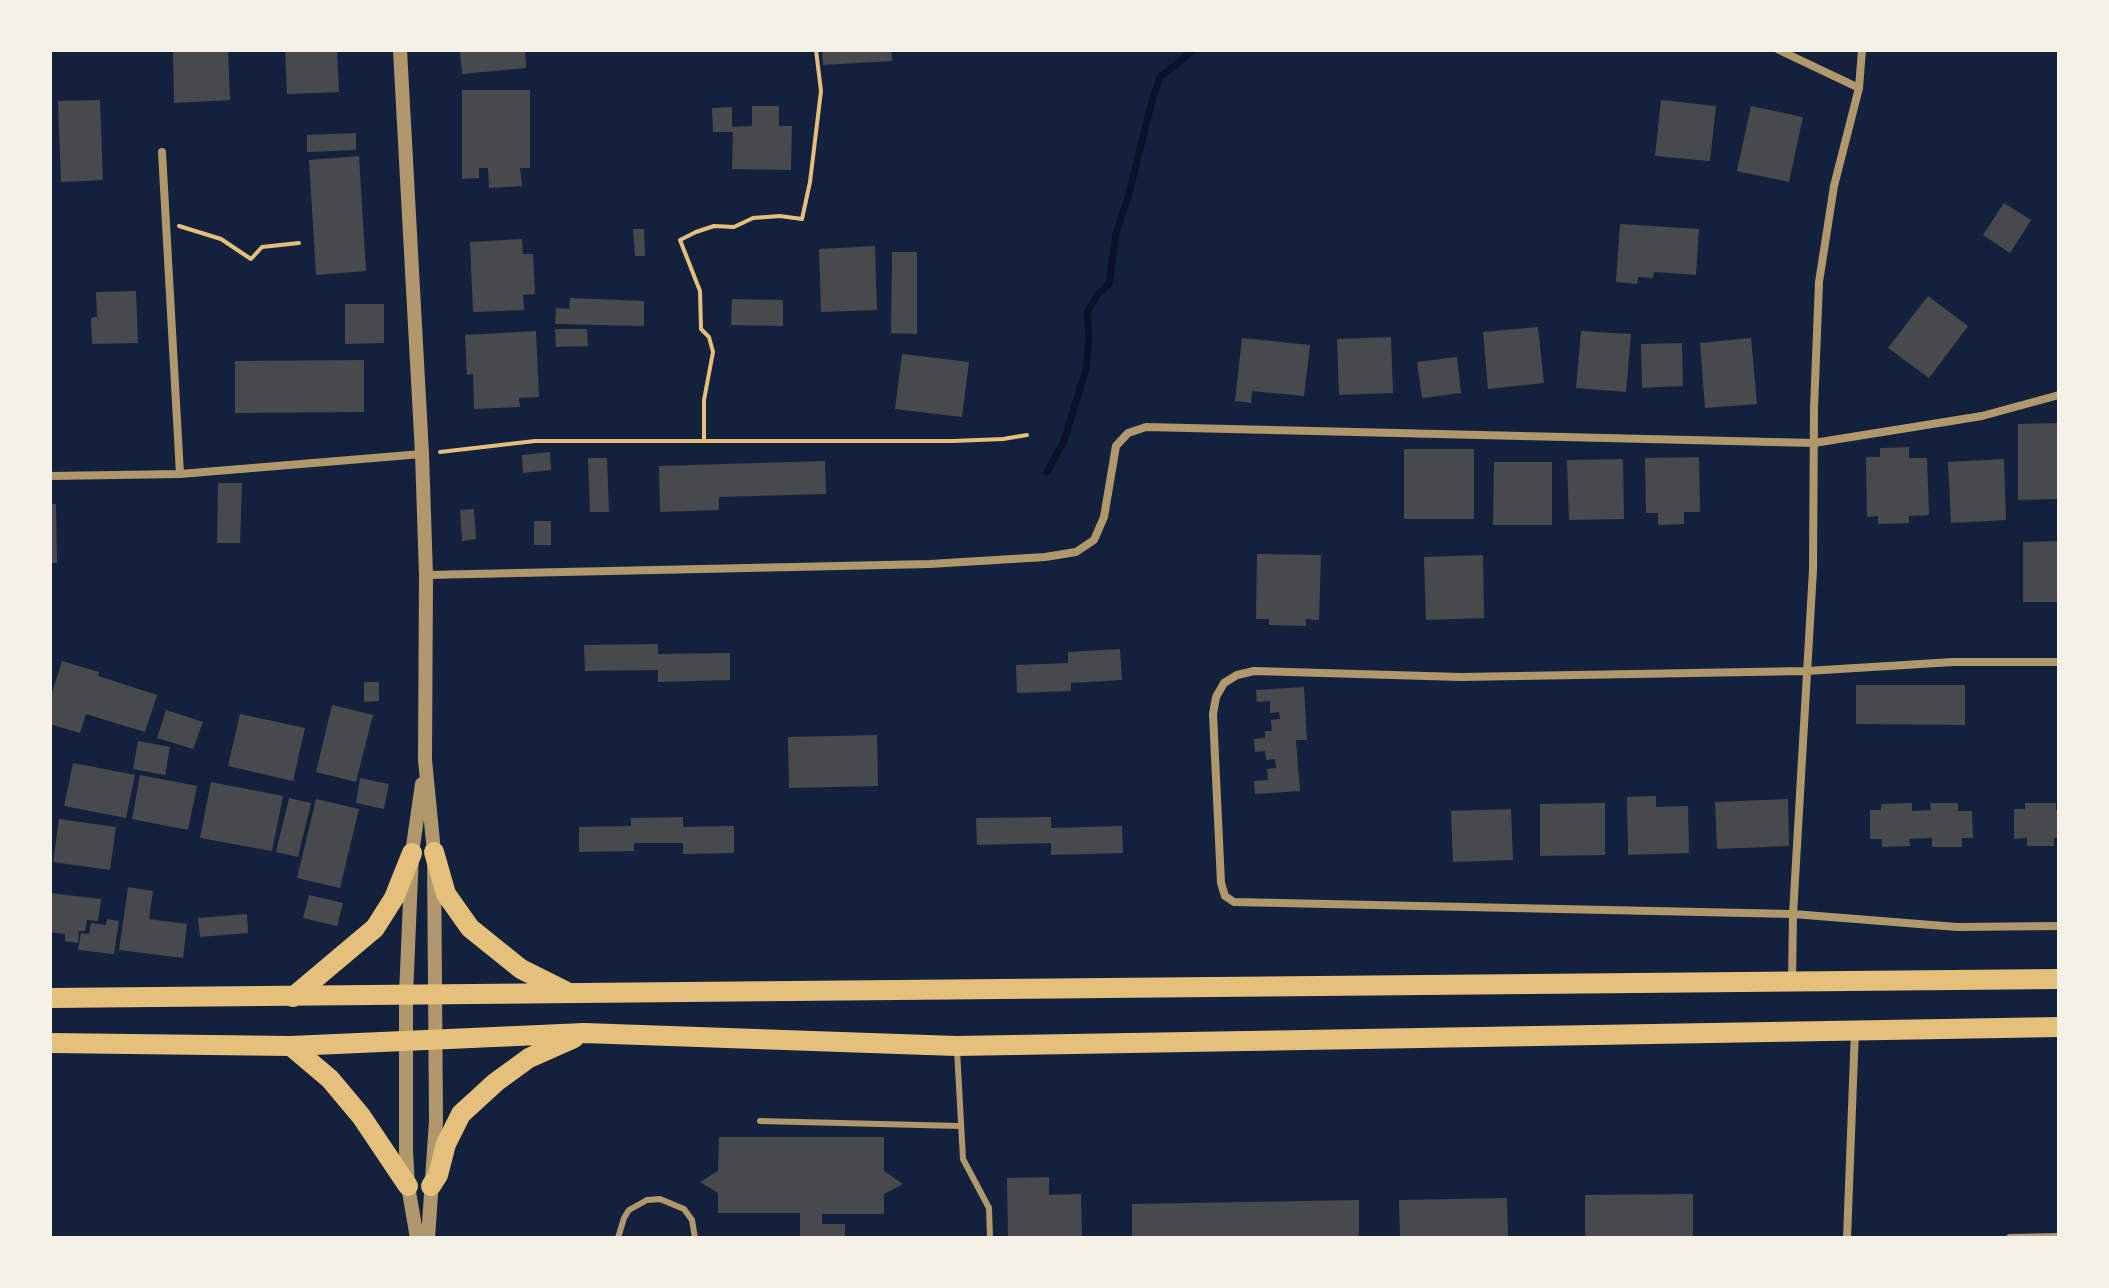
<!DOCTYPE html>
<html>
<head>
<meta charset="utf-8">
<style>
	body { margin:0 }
	#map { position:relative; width:2109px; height:1288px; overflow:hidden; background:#14213d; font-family:Cabin,sans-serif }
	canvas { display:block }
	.frame { position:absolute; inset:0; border:52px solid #f6f1e7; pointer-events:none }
</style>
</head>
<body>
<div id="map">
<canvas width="2109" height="1288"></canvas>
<div class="frame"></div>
</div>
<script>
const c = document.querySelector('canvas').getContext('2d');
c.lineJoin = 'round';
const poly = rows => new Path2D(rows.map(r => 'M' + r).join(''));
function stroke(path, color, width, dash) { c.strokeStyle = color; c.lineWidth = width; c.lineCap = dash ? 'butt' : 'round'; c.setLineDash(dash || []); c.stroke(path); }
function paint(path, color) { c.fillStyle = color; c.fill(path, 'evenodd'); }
const stream = poly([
	[1047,472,1064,441,1086,369,1089,339,1087,314,1096,296,1109,284,1116,233,1129,194,1152,101,1160,77,1194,50]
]);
const building = poly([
	[173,50,228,50,230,100,174,103],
	[285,50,337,50,339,92,287,94],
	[460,50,525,50,526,68,462,74],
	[822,50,891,50,892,61,823,65],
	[462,90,530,90,530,168,520,168,522,186,489,188,488,168,479,168,479,178,462,179],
	[100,100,103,180,61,182,58,101],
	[1661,100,1716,106,1710,161,1655,156],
	[752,106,779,106,779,126,792,126,791,170,732,169,733,132,713,132,712,108,732,107,732,127,752,126],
	[1751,106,1803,117,1789,182,1737,171],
	[356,133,356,150,307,152,307,135],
	[359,156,366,271,316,275,309,160],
	[2004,203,2031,220,2010,253,1983,235],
	[1620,224,1699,229,1696,275,1654,272,1653,278,1638,277,1637,284,1616,282],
	[633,229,644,229,645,256,635,256],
	[522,239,523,254,533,254,535,294,523,295,524,310,473,312,470,242],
	[875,246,877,310,821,312,819,249],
	[892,252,917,252,917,334,891,333],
	[136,291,138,343,92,344,91,318,97,317,96,292],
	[1928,296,1968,326,1929,378,1888,348],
	[570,298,644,301,644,326,555,324,556,308,569,309],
	[732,299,783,300,783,326,731,325],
	[345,304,384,304,384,343,345,344],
	[1538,327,1544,383,1488,389,1483,332],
	[555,329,587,329,588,346,556,347],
	[536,331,539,397,519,398,520,407,474,409,473,374,467,375,465,335],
	[1581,331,1631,334,1626,392,1576,388],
	[1391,337,1393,393,1339,395,1337,339],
	[1242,338,1310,345,1304,396,1252,391,1251,403,1235,401],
	[1751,338,1757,404,1705,408,1700,343],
	[1682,343,1683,386,1642,388,1641,344],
	[902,354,969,362,962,417,895,409],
	[1457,357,1461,393,1422,398,1417,362],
	[364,360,364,412,235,413,235,361],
	[2059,423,2059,499,2018,500,2018,424],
	[1909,447,1909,458,1927,458,1929,515,1909,516,1909,523,1878,524,1878,516,1867,517,1866,457,1880,457,1880,448],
	[1404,449,1474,449,1474,519,1404,519],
	[550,452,551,470,523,473,522,455],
	[1699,457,1700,512,1684,512,1684,524,1658,525,1658,513,1646,513,1645,458],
	[588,458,607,458,609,512,590,512],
	[1623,459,1624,519,1569,520,1567,460],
	[2004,459,2006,520,1951,523,1948,462],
	[825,461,826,494,719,497,719,510,660,512,659,466],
	[1494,462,1552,462,1552,525,1493,525],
	[218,483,242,483,240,543,217,543],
	[50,504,56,504,57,563,50,563],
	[474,509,476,539,462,541,460,510],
	[534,521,551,521,551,545,534,545],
	[2059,541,2059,602,2023,602,2023,542],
	[1257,554,1321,555,1319,620,1306,619,1306,626,1269,625,1269,619,1256,619],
	[1483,555,1484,618,1426,620,1424,557],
	[658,644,658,654,730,653,730,680,658,682,658,670,585,671,584,645],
	[1120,649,1122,680,1071,683,1071,691,1017,693,1016,665,1068,663,1068,652],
	[62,661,99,672,98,676,157,695,145,732,86,714,80,733,50,724,50,699],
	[364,682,379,682,379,701,364,702],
	[1856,685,1965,685,1965,725,1856,724],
	[1304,687,1307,740,1296,740,1300,791,1255,794,1254,781,1268,780,1267,769,1276,768,1275,759,1266,760,1265,751,1255,752,1254,739,1265,738,1265,731,1272,731,1271,720,1280,719,1279,712,1270,713,1270,701,1257,702,1256,690],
	[332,705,373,715,356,782,316,772],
	[166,710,203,722,193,749,157,738],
	[240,714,305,728,293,781,228,766],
	[877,735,878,786,789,788,788,737],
	[138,741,170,747,165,775,133,769],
	[73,763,135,775,126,818,64,806],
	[140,775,197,786,188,830,132,819],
	[360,778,389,784,384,809,356,803],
	[211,782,283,796,272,851,200,838],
	[1656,796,1656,807,1688,806,1689,853,1628,855,1627,797],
	[289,798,311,803,298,857,276,852],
	[316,799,359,809,340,888,297,878],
	[1788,799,1789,846,1717,849,1715,802],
	[1605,803,1605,855,1540,856,1540,804],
	[1912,803,1912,811,1931,810,1930,803,1958,803,1958,811,1972,811,1973,838,1962,838,1962,847,1932,847,1932,838,1909,839,1910,846,1882,847,1882,839,1870,839,1870,810,1881,810,1881,804],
	[2025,803,2056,803,2056,810,2059,810,2059,838,2054,838,2054,846,2027,846,2027,838,2014,839,2014,809,2025,809],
	[1511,809,1513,860,1453,862,1451,811],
	[683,817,683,827,734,826,734,853,683,854,683,843,634,843,634,851,579,852,579,827,631,826,631,818],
	[1051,817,1051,828,1122,826,1123,853,1051,855,1051,843,977,845,976,818],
	[59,819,116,827,110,870,53,862],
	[128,887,153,891,149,919,187,924,183,958,119,950],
	[50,893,101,899,98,921,87,920,85,931,79,931,78,943,65,941,65,934,50,932],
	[309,895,343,903,337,926,303,918],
	[247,914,248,933,200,937,198,918],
	[107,919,119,921,114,954,78,950,81,933,89,934,91,923,106,925],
	[719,1137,884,1137,884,1171,903,1184,884,1194,884,1214,822,1214,822,1224,845,1224,845,1238,800,1238,800,1213,718,1213,718,1193,700,1182,718,1171],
	[1049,1177,1049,1195,1081,1194,1082,1238,1008,1238,1007,1178],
	[1693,1194,1693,1236,1585,1238,1585,1195],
	[1507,1198,1508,1238,1400,1238,1399,1200],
	[1359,1200,1359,1238,1132,1238,1132,1204]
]);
const path = poly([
	[179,226,221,239,251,259,262,247,299,243],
	[704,441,704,400,713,352,709,337,701,329,700,291,680,240,696,232,714,226,734,227,753,218,780,216,802,219,810,182,821,91,816,50],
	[440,452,535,441,953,441,1003,439,1027,435]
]);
const service = poly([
	[957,1050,963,1159,989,1208,990,1238],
	[760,1121,960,1126],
	[618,1238,624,1218,629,1210,647,1200,660,1199,684,1209,692,1220,695,1238]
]);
const minor = poly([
	[1779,50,1859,88,1862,50],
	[162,152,180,474],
	[50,476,180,474,422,454],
	[426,575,930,564,1045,557,1076,552,1094,540,1104,517,1116,446,1128,433,1146,427,1814,443,1982,416,2059,395],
	[2059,662,1953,662,1807,671,1461,677,1254,671,1237,675,1224,683,1216,697,1213,714,1221,883,1225,896,1234,902,1793,914,1957,927,2059,926],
	[1792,981,1793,914,1813,570,1814,408,1819,282,1834,186,1859,88],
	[1847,1238,1855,1030],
	[2010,1238,2059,1237]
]);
const tertiary = poly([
	[400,50,422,454,426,575,425,760,434,852,436,1121,428,1238],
	[417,1238,408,1186,406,1151,406,995,412,853,422,784]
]);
const primary = poly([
	[434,852,446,894,470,928,521,969,565,991],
	[293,997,375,928,394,898,412,853],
	[50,998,2059,979],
	[50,1043,291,1046,584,1033,956,1046,2059,1027],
	[291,1046,330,1079,361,1116,408,1186],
	[431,1186,438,1175,446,1144,461,1114,496,1082,529,1058,574,1038]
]);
stroke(stream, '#0b132b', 7);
paint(building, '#48494c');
stroke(path, '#e5c07b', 4);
stroke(service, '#b1986c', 6);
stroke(minor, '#b1986c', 8);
stroke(tertiary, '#b1986c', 14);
stroke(primary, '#e5c07b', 20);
</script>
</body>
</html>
